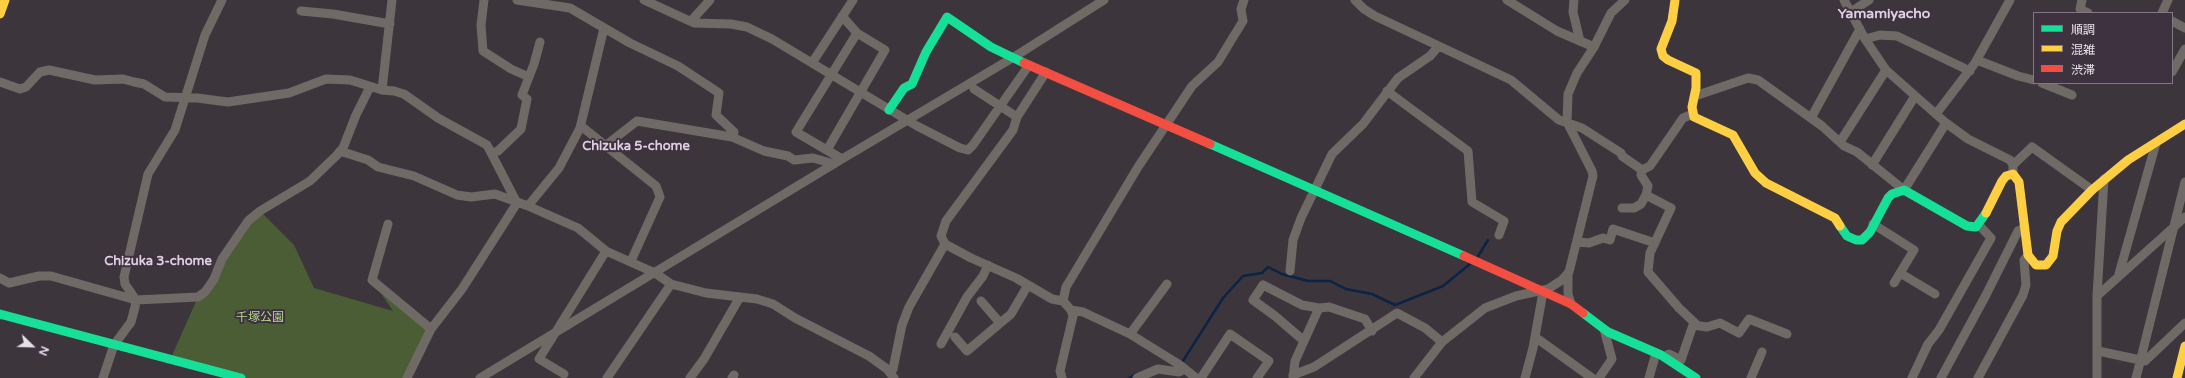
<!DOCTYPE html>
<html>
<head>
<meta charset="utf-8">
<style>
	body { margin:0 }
	#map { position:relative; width:2185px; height:378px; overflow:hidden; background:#3c363c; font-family:"Varela Round","Noto Sans JP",sans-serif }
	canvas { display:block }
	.legend { position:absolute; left:2033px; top:12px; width:140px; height:72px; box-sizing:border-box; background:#3e3240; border:1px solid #827884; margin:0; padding:5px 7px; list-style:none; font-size:12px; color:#e9e1ea }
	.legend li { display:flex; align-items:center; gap:8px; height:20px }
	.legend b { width:20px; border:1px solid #827884 }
	.north { position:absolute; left:12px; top:326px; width:40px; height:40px; -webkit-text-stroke:3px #3e3240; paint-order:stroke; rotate:113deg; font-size:11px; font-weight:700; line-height:16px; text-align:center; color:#e9e1ea }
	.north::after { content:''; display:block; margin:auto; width:14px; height:18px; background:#e9e1ea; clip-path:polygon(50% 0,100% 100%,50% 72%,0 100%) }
</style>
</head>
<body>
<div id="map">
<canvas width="2185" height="378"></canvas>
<ul class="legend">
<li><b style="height:5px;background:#16e098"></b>順調</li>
<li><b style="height:5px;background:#ffcf43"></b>混雑</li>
<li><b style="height:5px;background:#f24e42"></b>渋滞</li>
</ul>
<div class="north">N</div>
</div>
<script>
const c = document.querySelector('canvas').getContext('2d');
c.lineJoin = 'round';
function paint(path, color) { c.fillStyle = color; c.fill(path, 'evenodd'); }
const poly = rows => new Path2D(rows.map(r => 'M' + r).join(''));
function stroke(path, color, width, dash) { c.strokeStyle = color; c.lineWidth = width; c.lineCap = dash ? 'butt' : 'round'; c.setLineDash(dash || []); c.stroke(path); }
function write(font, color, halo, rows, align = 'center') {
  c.font = font + ' "Varela Round","Noto Sans JP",sans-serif'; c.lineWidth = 4; c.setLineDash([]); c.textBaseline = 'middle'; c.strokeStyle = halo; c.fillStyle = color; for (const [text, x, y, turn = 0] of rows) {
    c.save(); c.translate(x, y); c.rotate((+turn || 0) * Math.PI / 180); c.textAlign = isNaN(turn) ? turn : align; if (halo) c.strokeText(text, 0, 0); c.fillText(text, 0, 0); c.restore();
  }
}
const green = poly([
	[260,211,294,245,314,288,393,311,372,280,431,329,407,378,241,378,170,360,198,297,222,259]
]);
const stream = poly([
	[1477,258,1488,240],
	[1181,364,1223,298,1243,276,1262,273,1268,267,1282,274,1308,281,1330,281,1346,289,1372,294,1395,305,1443,286,1470,264],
	[1129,378,1136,374]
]);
const street = poly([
	[484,0,481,25,483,51,511,69,529,77],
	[517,0,570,8,630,43,678,66,719,93,716,115,734,132,732,137],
	[644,0,694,23,731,24,747,27,772,39,917,126,960,148,968,150,973,145,1029,65],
	[1355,0,1364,9,1375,16,1511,80,1559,120,1582,128,1621,153,1622,156,1642,170,1650,166,1683,118,1693,114],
	[1507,0,1557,31,1594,47],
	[1574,0,1573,12,1580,41],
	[1844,0,1865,39,1886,70,1946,123,1968,139,2010,160,2013,165,2013,174],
	[2082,0,2080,9,2088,13],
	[301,11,333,14,390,24],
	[1851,12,1869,0],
	[2162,13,2168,0],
	[691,21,710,0],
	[2172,21,2185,28],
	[1865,39,1880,35,1897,36,1970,71],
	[1977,60,2018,76,2034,80],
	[812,63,853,0],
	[2172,72,2185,49],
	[0,82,20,89,26,87,40,72,49,70,95,80,123,79,134,82,144,84,165,97,197,98,228,102,289,93,326,79,350,80,382,90,394,91,404,94,438,118,487,145,517,203],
	[2042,83,2072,95],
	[974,89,1017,117],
	[382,90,392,0],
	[1387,91,1468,151,1472,202,1504,221,1499,235],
	[1695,96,1748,78,1758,80,1822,126,1844,146,1857,152,1904,190,1946,123],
	[1936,114,1975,63,2010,0],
	[1811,118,1860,29],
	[581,126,656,186,660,197,631,261],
	[1840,142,1886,70],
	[605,146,637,121,732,137,764,151,788,156,794,160,813,158,834,164],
	[827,150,885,50,857,33,842,16],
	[340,151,368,160,378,167,414,176,457,195,471,197,495,194,528,206,578,228,606,251,655,273,671,284,706,293,757,299,773,304,795,318,869,356,887,369,894,378],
	[491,153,498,151,521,129,527,99,522,95,534,64,540,42],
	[842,159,796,132,857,33],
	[1872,165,1915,96],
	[2013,165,2032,147,2092,190],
	[1646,195,1671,208,1650,253,1648,272,1679,308,1697,325],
	[528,206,559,168,580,128,604,28],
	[1622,208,1634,208,1641,204,1646,195,1648,186,1641,175,1642,170],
	[388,224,372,280,431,329],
	[1873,224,1914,250,1894,283],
	[1577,242,1589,243,1603,238,1610,240,1613,229,1655,243],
	[945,244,971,258,1016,278,1052,299,1063,301],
	[1290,271,1293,240,1301,218,1332,154,1363,124,1398,78,1430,56,1438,47],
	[1568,273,1568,294,1571,304],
	[1900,273,1935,294],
	[2119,274,2156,143],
	[0,278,9,283,39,276,51,276,136,300,198,297,205,292,214,279,222,259,248,221,260,211,310,181,336,156,343,148,356,115,370,87],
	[2097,296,2185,217],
	[981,301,1000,323],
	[1071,310,1083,312,1130,334,1180,365,1196,378],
	[1130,334,1167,284],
	[955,337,967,351,1011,314,1028,285],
	[1535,337,1592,378],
	[1303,340,1275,316,1253,300,1263,285,1302,305,1319,308,1329,307,1365,319,1372,331],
	[941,344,967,297,983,276,988,265],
	[2098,351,2145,361,2185,323],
	[1667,355,1669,354,1681,360,1693,325,1707,327,1720,323,1739,333,1749,319,1787,334],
	[890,373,893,369,902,325,909,307,945,244,941,236,946,221,1013,130,1017,117,1046,72],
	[564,374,539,359,606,251],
	[1293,375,1314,367,1397,313,1425,328,1442,342],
	[103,378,114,345,131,322,135,307,136,300,125,284,124,277,148,174,175,130,205,35,222,0],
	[407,378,431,329,462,289,517,203],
	[480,378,842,159,1014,57,1104,0],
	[607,378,671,284],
	[690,378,704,359,740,297],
	[732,378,734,375],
	[1062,378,1060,371,1073,316,1071,310,1063,301,1066,287,1138,167,1192,86,1218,62,1232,39,1243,21,1241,9,1244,0],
	[1137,378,1158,369,1179,372,1185,369],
	[1201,378,1230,334,1269,361,1257,378],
	[1293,378,1295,361,1319,308],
	[1414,378,1442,342,1485,308,1516,296,1548,289,1562,280,1569,272,1593,176,1592,171,1567,122,1568,94,1577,73,1594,47,1611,13,1625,0],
	[1525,378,1533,348,1543,292],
	[1599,378,1612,359,1604,329],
	[1649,378,1656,353],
	[1751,378,1762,352],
	[1912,378,1928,344,1939,330,1991,238,1979,225],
	[1941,378,1986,295,2018,231,2025,228],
	[1978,378,2023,295,2026,285,2024,260,2028,255],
	[2097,378,2097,296,2104,179],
	[2136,378,2185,182]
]);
const fast = poly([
	[889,110,904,88,912,84,926,52,947,17,991,47,1024,63],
	[1210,144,1464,256],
	[1840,226,1847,236,1856,240,1862,240,1870,232,1888,198,1892,194,1904,190,1967,226,1976,227,1986,213],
	[1583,313,1608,332,1661,355,1696,378],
	[0,314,241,378]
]);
const slow = poly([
	[1675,0,1672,21,1661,49,1663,56,1668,60,1696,73,1696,88,1692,107,1694,117,1733,135,1755,173,1766,183,1835,218,1840,226],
	[0,14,5,0],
	[1986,213,2002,181,2006,176,2013,174,2019,182,2028,255,2036,265,2046,265,2053,256,2057,231,2061,222,2092,190,2128,160,2185,124],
	[2177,378,2185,346]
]);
const jam = poly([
	[1024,63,1210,144],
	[1464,256,1571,304,1583,313]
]);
const parkNames = [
	["千塚公園",260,318]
];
const neighbourhoodNames = [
	["Chizuka 5-chome",636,147],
	["Chizuka 3-chome",158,262]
];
const quarterNames = [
	["Yamamiyacho",1884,14]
];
paint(green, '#4b5d35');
stroke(stream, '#0b2345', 2.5);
stroke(street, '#6f6a65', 9);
stroke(fast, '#16e098', 9);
stroke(slow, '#ffcf43', 9);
stroke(jam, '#f24e42', 9);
write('12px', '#b3d78b', '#3e3240', parkNames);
write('bold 13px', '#dfd0e2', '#3e3240', neighbourhoodNames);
write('bold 14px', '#dfd0e2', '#3e3240', quarterNames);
</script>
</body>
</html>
